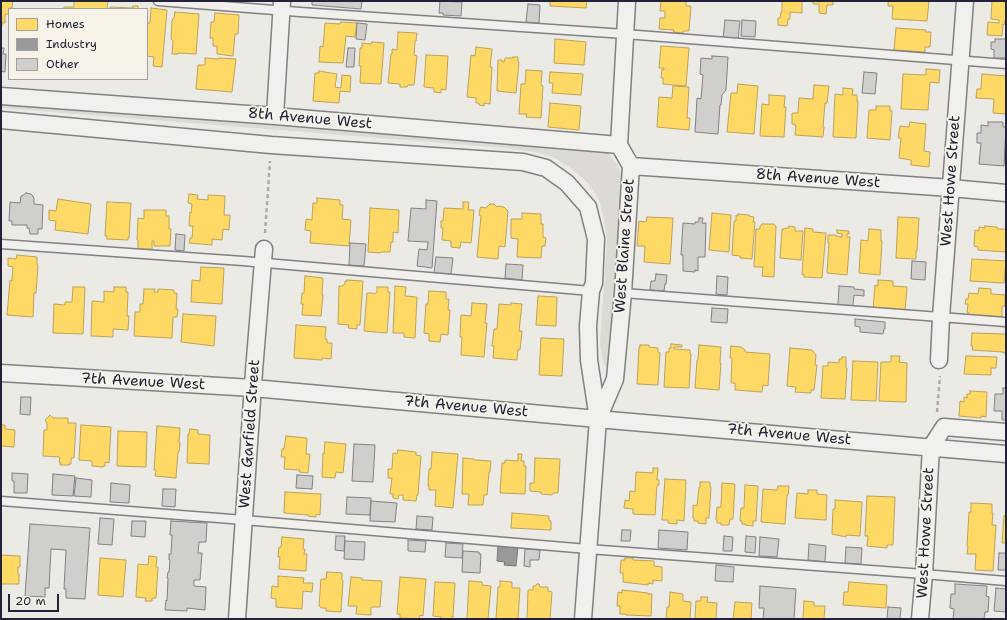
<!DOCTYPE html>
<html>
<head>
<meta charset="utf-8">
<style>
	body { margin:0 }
	#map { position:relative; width:1007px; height:620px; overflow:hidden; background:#ebeae4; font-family:"Shantell Sans",sans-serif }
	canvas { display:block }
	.frame { position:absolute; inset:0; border:2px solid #22223b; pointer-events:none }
	.legend { position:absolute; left:8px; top:8px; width:140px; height:72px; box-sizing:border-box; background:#f7f3e8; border:1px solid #a29fa3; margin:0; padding:5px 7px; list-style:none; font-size:12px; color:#22223b }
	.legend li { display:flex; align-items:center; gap:8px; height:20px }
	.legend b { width:20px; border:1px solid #a29fa3 }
	.scale { position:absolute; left:8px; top:594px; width:51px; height:18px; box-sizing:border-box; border:2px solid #22223b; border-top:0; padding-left:5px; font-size:12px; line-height:14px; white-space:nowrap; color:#22223b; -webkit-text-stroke:3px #f7f3e8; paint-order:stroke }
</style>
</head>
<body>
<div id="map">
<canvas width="1007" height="620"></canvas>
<div class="frame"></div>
<ul class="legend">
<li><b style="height:11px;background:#ffd966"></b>Homes</li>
<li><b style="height:11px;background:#999"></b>Industry</li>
<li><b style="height:11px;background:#d0cfcc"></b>Other</li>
</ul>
<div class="scale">20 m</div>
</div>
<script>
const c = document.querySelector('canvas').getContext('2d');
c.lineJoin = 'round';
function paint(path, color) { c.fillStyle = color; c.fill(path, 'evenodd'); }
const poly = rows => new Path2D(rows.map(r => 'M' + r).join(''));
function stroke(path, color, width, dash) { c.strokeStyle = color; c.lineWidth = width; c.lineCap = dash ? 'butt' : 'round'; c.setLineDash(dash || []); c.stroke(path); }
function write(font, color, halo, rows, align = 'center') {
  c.font = font + ' "Shantell Sans",sans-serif'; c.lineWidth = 4; c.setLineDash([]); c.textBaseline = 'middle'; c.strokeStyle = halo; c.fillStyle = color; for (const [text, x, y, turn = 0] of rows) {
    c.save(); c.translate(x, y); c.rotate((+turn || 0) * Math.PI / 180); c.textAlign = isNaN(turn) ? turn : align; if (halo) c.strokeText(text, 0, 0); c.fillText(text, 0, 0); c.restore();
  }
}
const green = poly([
	[1,102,596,151,608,153,618,165,623,182,609,364,606,367,604,365,601,352,600,342,607,242,604,220,599,200,588,183,572,169,555,158,535,152,506,148,1,108]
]);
const homes = poly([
	[1,1,13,1,12,8,9,8,9,14,5,14,5,23,1,23,2,26,1,1],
	[74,1,108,1,107,9,64,9,64,7,74,7,74,1],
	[550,1,587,1,586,8,550,6,550,1],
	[661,1,686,1,686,6,691,6,689,31,683,31,683,33,673,32,674,30,659,29,660,18,665,18,665,11,660,11,661,1],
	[782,1,802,1,802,13,790,12,790,19,788,19,787,26,778,25,778,18,780,18,781,12,782,12,782,1],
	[813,1,833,1,833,5,827,5,826,14,819,13,819,4,813,4,813,1],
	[888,1,929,1,927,21,892,19,893,6,888,6,888,1],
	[992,1,1006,1,1006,20,1005,20,1004,25,1003,24,1002,36,987,35,988,22,999,23,999,20,991,19,992,1],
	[133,6,138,6,138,9,110,9,110,7,133,8,133,6],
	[151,8,167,10,162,67,153,66,154,57,147,56,147,23,150,23,151,8],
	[175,12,199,14,196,54,178,53,178,54,172,54,173,41,171,39,172,20,174,18,175,12],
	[215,13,239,15,238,34,235,34,233,56,217,54,217,46,213,46,213,38,210,38,211,22,214,22,215,13],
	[341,22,357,23,355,37,346,36,343,63,319,62,320,46,323,47,325,23,340,24,341,22],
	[896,28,926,30,925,32,931,32,930,47,925,47,925,52,894,50,896,28],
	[398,32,417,33,416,41,415,41,414,55,417,56,414,85,408,85,407,87,400,87,400,84,388,83,391,54,392,54,392,49,397,50,398,32],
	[555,39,586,42,584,65,554,63,555,39],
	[372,42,384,43,381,84,360,83,361,66,359,66,360,48,362,48,362,43,371,44,372,42],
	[661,46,689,48,686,86,663,84,663,78,661,78,662,69,664,70,664,68,659,68,661,46],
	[476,47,492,49,490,67,492,67,490,104,484,103,484,106,479,105,479,103,476,103,476,98,467,97,471,55,475,56,476,47],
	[426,55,448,56,446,90,441,89,441,93,434,92,434,88,424,87,426,55],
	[513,57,518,57,518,62,519,62,516,93,497,91,498,60,502,60,502,62,504,62,505,58,513,58,513,57],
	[205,58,219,59,219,58,236,59,232,92,196,89,198,65,205,65,205,58],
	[926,69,940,70,939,83,930,82,928,110,901,109,903,74,926,75,926,69],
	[526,70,542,71,541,85,543,86,541,118,526,117,527,114,519,114,521,84,525,84,526,70],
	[319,71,337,74,335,87,341,88,342,75,351,76,350,92,340,91,339,103,313,101,315,73,319,73,319,71],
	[550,72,583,74,581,95,552,93,553,83,549,83,550,72],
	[982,74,1006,76,1006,114,993,113,994,99,976,98,977,89,981,89,982,74],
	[738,84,758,86,754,134,727,132,731,93,737,93,738,84],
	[814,85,829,86,827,103,825,103,823,127,824,127,823,137,795,135,796,125,792,124,792,113,798,113,799,98,813,99,814,85],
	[673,86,689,87,687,118,690,118,689,130,657,127,659,97,672,98,673,86],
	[843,88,853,89,852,95,857,95,857,101,858,101,856,138,833,137,835,94,843,95,843,88],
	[769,95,785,96,784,107,786,107,784,137,760,136,762,104,769,105,769,95],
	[550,103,581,106,579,130,548,127,550,103],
	[876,106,890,106,890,111,892,111,890,140,867,138,869,110,876,110,876,106],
	[910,122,926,124,924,151,930,152,929,167,911,165,911,160,899,158,901,138,898,138,900,126,909,127,910,122],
	[189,194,198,195,197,199,208,200,208,195,225,196,224,215,230,215,229,230,223,229,222,240,212,239,212,245,189,243,190,238,192,238,193,226,189,226,190,212,191,213,192,204,188,203,189,194],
	[317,198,340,200,340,205,343,205,342,219,351,220,349,246,310,243,311,231,305,230,306,219,312,220,313,203,317,203,317,198],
	[58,199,91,204,88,234,55,230,56,221,49,220,49,210,56,211,58,199],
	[107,202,131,203,129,238,128,238,128,240,107,239,107,236,105,236,107,202],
	[463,202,469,202,468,210,474,210,471,243,461,242,460,248,451,247,451,241,442,240,443,228,441,228,441,221,443,221,444,208,463,209,463,202],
	[490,204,494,204,497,207,498,206,504,207,508,211,505,247,499,246,498,259,477,257,481,216,479,215,480,209,481,207,486,208,490,204],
	[370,208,399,210,398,233,393,232,393,242,391,242,390,252,381,252,380,253,368,252,370,208],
	[144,210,166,210,166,216,169,216,169,229,171,229,170,246,154,246,154,241,152,241,152,249,138,249,138,240,137,240,138,218,144,219,144,210],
	[522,213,541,214,541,224,543,224,543,237,546,238,545,246,542,246,541,258,517,257,518,239,511,238,511,219,522,219,522,213],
	[712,213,731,215,729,252,709,250,712,213],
	[738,214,749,215,749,216,754,217,753,222,755,222,752,259,740,258,740,256,732,255,734,221,736,221,736,215,738,216,738,214],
	[647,217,673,218,670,264,644,262,645,246,637,246,639,221,646,222,647,217],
	[898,217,919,218,917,251,916,251,916,259,896,258,898,217],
	[762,224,774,224,776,226,774,277,762,276,763,267,754,267,756,229,760,229,760,226,762,224],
	[789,226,795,227,795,231,803,231,801,260,780,258,782,229,784,229,785,228,789,228,789,226],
	[985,226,997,227,997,229,1006,229,1006,252,978,250,978,247,974,246,975,230,979,231,979,227,985,228,985,226],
	[805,228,813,229,813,232,826,233,822,278,804,277,804,274,802,275,805,228],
	[869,229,881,230,881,241,882,241,880,275,859,273,861,240,868,241,869,229],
	[837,230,849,231,849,234,847,234,847,237,850,237,847,275,827,273,829,243,828,243,828,235,836,235,836,236,842,237,842,234,837,233,837,230],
	[17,255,37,257,37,265,38,265,36,293,34,293,33,317,7,315,10,280,12,281,13,267,8,266,8,258,16,259,17,255],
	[972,259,1006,261,1004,283,970,281,972,259],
	[201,267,224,268,222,304,191,302,192,280,200,281,201,267],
	[305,276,323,278,322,295,323,295,321,316,302,315,303,304,301,304,302,293,304,293,305,276],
	[347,280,363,281,360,325,357,325,357,329,348,328,349,325,338,324,339,286,342,286,345,284,345,281,347,281,347,280],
	[878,280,893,281,893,286,907,287,905,311,873,309,875,285,878,286,878,280],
	[395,286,406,287,405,296,417,297,415,338,404,337,404,333,393,333,395,286],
	[73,287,85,287,83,334,53,333,54,304,65,305,65,302,72,302,73,287],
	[114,287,126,287,126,292,128,292,127,316,129,316,128,330,113,329,113,337,91,336,92,301,104,302,104,291,114,292,114,287],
	[377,287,388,287,388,292,390,292,387,333,364,331,367,293,373,293,374,294,377,292,377,287],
	[979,288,991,289,991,294,1005,295,1005,306,1002,306,1002,317,968,315,968,312,967,312,968,304,965,304,966,299,968,299,969,293,978,294,979,288],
	[144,289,155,289,154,292,158,292,158,289,174,290,174,293,177,293,176,309,178,309,177,317,173,317,172,338,134,336,135,312,140,312,140,304,143,304,144,289],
	[429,291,446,292,446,299,449,299,448,310,450,310,448,335,441,334,440,342,429,341,429,334,424,333,426,304,428,304,429,291],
	[538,296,557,297,556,326,536,325,538,296],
	[472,303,487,304,485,323,487,323,484,357,461,355,462,337,460,337,461,315,471,316,472,303],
	[511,303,522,304,519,331,522,331,520,350,518,349,517,360,493,358,494,346,492,346,494,329,497,329,499,304,511,305,511,303],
	[183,314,216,316,214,346,181,342,183,314],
	[296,325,326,327,325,339,327,339,327,343,332,343,331,359,322,358,322,360,294,358,296,325],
	[972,333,1006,334,1006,353,1003,353,1003,352,972,350,973,346,971,346,972,333],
	[541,338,564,339,562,376,539,375,541,338],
	[671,344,682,345,682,347,674,347,674,349,690,350,690,354,691,354,689,388,664,387,666,352,669,352,669,348,671,348,671,344],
	[640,345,649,345,649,347,658,348,658,352,660,353,658,385,637,384,639,347,640,347,640,345],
	[699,345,721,347,720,363,721,363,719,390,695,388,697,360,698,360,699,345],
	[731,346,741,347,745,350,745,352,770,354,768,386,763,385,762,392,735,390,735,383,731,383,732,358,730,358,731,346],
	[790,348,812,350,816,355,815,365,817,365,814,390,811,390,811,393,795,392,796,387,787,386,790,348],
	[891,356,900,356,899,362,907,363,906,402,879,401,881,362,891,362,891,356],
	[966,356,997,357,996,368,991,368,991,375,964,374,966,356],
	[842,357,846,357,846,368,847,368,845,399,821,398,823,366,828,366,828,362,839,363,839,359,842,359,842,357],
	[853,361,878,362,876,401,851,400,853,361],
	[970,391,987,392,986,417,981,416,981,418,959,416,960,401,964,402,964,397,967,398,967,394,970,394,970,391],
	[50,415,53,418,68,418,68,423,76,423,74,458,71,458,71,464,69,464,69,465,60,465,61,463,59,463,60,457,43,456,44,430,47,430,47,423,45,420,50,415],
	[1,425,5,425,5,429,15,430,14,447,1,446,1,425],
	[81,425,111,427,109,463,105,462,105,466,103,466,103,467,92,466,92,461,79,460,81,425],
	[157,426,180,428,179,443,180,443,179,452,178,452,176,478,155,476,156,470,154,470,157,426],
	[190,429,198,430,198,434,210,435,209,464,187,463,188,434,189,434,190,429],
	[118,431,147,432,146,467,117,466,118,431],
	[286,436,307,438,306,454,310,454,308,473,299,472,300,470,284,469,285,457,281,457,282,449,284,449,286,436],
	[325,442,346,444,343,473,336,472,335,478,322,477,323,453,324,454,325,442],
	[398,450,416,452,416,455,421,456,418,495,417,495,416,501,403,500,403,495,399,495,398,499,393,498,393,494,390,494,392,478,388,478,388,469,392,469,393,453,397,454,398,450],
	[432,452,458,454,453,508,435,506,436,490,429,490,429,486,428,486,429,469,431,469,432,452],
	[518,454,522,454,521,461,524,461,524,466,526,466,525,494,500,493,502,463,505,463,505,460,518,461,518,454],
	[463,458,474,459,474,460,491,461,490,472,489,472,487,495,484,495,483,505,468,505,469,494,462,494,463,458],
	[535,458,560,459,558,493,553,493,552,495,541,494,541,492,530,491,530,483,534,483,535,458],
	[653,468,658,468,657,480,659,480,659,485,657,485,655,515,633,514,633,509,624,508,625,500,629,501,630,491,635,492,636,472,653,473,653,468],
	[665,479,686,480,684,521,677,520,677,524,668,523,668,520,662,520,665,479],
	[700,482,710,482,710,487,711,487,709,518,706,518,706,524,698,523,698,521,694,521,694,518,693,518,693,505,697,506,699,487,700,487,700,482],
	[722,483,735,484,733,519,730,519,729,525,721,525,721,523,717,523,717,520,716,520,717,507,721,507,722,483],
	[745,485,758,486,756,521,753,521,753,526,745,525,745,524,742,524,742,521,740,521,741,508,744,508,745,485],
	[778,486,789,486,788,495,787,495,785,524,761,522,763,489,777,490,778,486],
	[808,490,817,490,817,494,827,495,826,520,795,518,797,493,808,494,808,490],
	[285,492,321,494,320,515,316,514,316,517,308,516,308,515,284,513,285,492],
	[867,496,895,497,893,545,887,545,887,548,867,546,868,536,865,536,867,496],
	[835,500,862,502,860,536,846,535,846,537,832,534,833,509,835,509,835,500],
	[971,503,992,504,992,513,993,513,992,525,996,525,993,571,975,570,976,554,967,554,968,546,967,546,969,512,971,512,971,503],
	[512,513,549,516,549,520,551,521,551,530,511,528,512,513],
	[1004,516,1006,516,1006,543,1002,543,1004,516],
	[282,537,304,539,303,549,305,549,304,554,307,554,306,571,279,569,280,557,278,557,279,547,281,547,282,537],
	[1,555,20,556,20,567,18,567,18,574,19,574,19,584,1,584,1,555],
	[149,556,157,557,156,567,158,567,156,598,152,598,152,601,145,601,146,598,136,597,138,564,148,565,149,556],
	[100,558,126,560,123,597,98,595,100,558],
	[625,558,633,558,633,560,654,561,654,566,662,567,662,581,653,580,653,584,648,583,648,585,623,582,623,573,620,573,621,560,625,560,625,558],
	[327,572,342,573,342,580,343,581,341,612,326,611,326,608,322,608,319,606,321,579,326,579,327,572],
	[278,576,304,578,303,583,313,583,312,592,303,591,302,609,276,607,276,599,271,598,272,586,278,587,278,576],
	[351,577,362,578,362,580,382,581,380,607,371,607,371,615,356,614,357,606,348,606,351,577],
	[400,577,426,579,423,616,420,615,419,619,400,618,400,614,397,614,400,577],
	[469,581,482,582,482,585,491,586,488,619,467,619,469,581],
	[500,581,512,582,512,588,520,588,518,619,496,619,498,587,500,587,500,581],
	[435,582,455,583,453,617,452,616,452,619,440,619,441,617,433,616,435,582],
	[849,582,887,585,886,608,843,605,844,592,848,592,849,582],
	[537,584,539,584,540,587,548,587,548,591,552,592,550,619,527,619,528,590,533,590,533,586,535,586,537,584],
	[622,590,648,593,648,594,652,594,651,616,626,615,626,614,620,614,620,606,617,606,618,592,622,593,622,590],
	[670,592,683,594,683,601,691,602,690,619,666,619,667,607,669,607,670,592],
	[701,597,708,597,707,602,717,603,716,619,695,619,696,601,701,601,701,597],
	[804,601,814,602,814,606,825,606,824,619,803,619,804,601],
	[735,602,752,603,751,619,733,619,735,602]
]);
const industry = poly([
	[498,545,518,547,516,566,504,565,505,562,497,561,498,545]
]);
const building = poly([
	[312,1,362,1,361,9,312,5,312,1],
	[440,1,462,2,461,16,443,15,443,13,439,13,440,1],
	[528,4,540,5,539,23,526,22,528,4],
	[725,20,740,21,738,40,723,39,725,20],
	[742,20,756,21,755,37,741,36,742,20],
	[357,23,367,24,365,40,356,39,357,23],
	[995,39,1006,39,1006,58,994,58,994,50,991,49,991,42,995,42,995,39],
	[1,48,4,48,3,54,6,54,5,72,1,71,1,48],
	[348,48,355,48,354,67,346,67,348,48],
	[712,56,728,57,726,90,722,95,721,105,720,105,718,134,695,132,697,98,701,99,703,75,700,74,701,58,712,59,712,56],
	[864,72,877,73,875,94,862,93,864,72],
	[988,122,1003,122,1003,127,1006,127,1004,166,979,164,981,143,977,143,977,133,981,133,981,125,988,126,988,122],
	[26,193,31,194,33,196,33,197,34,198,34,204,43,205,42,229,38,229,38,234,30,234,29,228,27,228,27,225,12,225,12,221,9,221,10,202,20,203,21,196,22,196,26,193],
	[426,200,437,201,432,268,417,266,419,249,427,250,428,242,408,241,411,208,426,209,426,200],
	[699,218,703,218,702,223,706,223,705,257,698,257,698,271,695,270,695,272,683,271,683,255,681,255,683,223,695,224,695,222,699,222,699,218],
	[176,234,185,235,184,251,175,250,176,234],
	[350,243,366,244,364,266,349,265,350,243],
	[436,257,453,258,451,274,434,273,436,257],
	[912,261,926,262,925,280,911,279,912,261],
	[506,264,523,265,522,280,505,278,506,264],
	[656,274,667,275,666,284,665,284,664,291,650,290,651,281,655,281,656,274],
	[717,276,728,277,727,295,716,294,717,276],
	[839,286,854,287,854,289,864,290,864,296,854,295,853,306,838,305,839,286],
	[712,308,728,309,727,323,711,322,712,308],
	[855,319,885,322,885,329,884,329,883,334,860,332,860,327,855,326,855,319],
	[1003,388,1006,388,1006,420,1002,420,1002,411,994,411,995,394,1003,394,1003,388],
	[21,397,31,397,30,415,20,414,21,397],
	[354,444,375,445,373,482,352,481,354,444],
	[12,473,28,474,27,493,14,493,14,481,12,481,12,473],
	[53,474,75,476,73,496,52,495,53,474],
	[297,475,313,476,312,489,296,488,297,475],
	[76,478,92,480,91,497,74,496,76,478],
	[111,483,130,485,129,503,110,502,111,483],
	[163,489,176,489,175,507,162,506,163,489],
	[347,497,371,498,370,515,346,514,347,497],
	[371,501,397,503,395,522,370,521,371,501],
	[417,516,433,517,432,530,416,529,417,516],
	[100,518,114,519,112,545,98,544,100,518],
	[132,521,146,521,145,537,131,536,132,521],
	[171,521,207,523,206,542,199,542,198,553,202,553,200,580,194,580,194,586,206,587,205,610,187,608,187,611,165,610,166,600,167,601,168,578,167,578,168,572,169,572,170,560,169,560,169,554,171,554,172,535,170,535,171,521],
	[30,524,90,528,85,599,66,598,66,589,64,589,66,550,51,549,49,588,45,588,45,597,25,596,30,524],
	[622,530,631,530,630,541,621,541,622,530],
	[659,530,688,532,687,550,658,548,659,530],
	[336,536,345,536,344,551,335,550,336,536],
	[724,536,733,537,732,551,723,551,724,536],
	[746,536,756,537,755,553,745,552,746,536],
	[760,537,779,539,777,557,759,556,760,537],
	[408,540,426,541,425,552,408,551,408,540],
	[345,541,365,542,364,560,344,559,345,541],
	[446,543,463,544,462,558,445,557,446,543],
	[809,544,826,546,825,562,808,560,809,544],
	[846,547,862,548,861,564,845,563,846,547],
	[525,549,540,550,539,560,530,560,530,567,524,566,525,549],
	[463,551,479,552,479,554,481,554,480,573,462,572,463,551],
	[999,553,1006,553,1006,570,998,570,999,553],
	[716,565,734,567,733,582,715,581,716,565],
	[955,584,987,586,986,596,989,597,988,612,985,612,984,619,953,619,954,609,950,608,951,594,955,594,955,584],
	[760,586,796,589,794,619,763,619,764,608,759,608,760,586],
	[996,588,1006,589,1006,612,994,611,996,588],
	[888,607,901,608,900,619,887,619,888,607]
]);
const path = poly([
	[265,233,270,161],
	[937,412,940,376]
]);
const lane = poly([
	[158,1,300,12,625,34,1006,64],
	[1,244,243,261,591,291],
	[623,293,1006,322],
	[1,501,244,520,588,549,924,574,1006,581]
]);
const street = poly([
	[1,96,275,116,619,145],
	[275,116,282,1],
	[1,120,271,145,523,162,546,168,567,183,588,207,596,239,594,283,591,291,588,326,589,360,598,419,583,619],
	[631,166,951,188,1006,193],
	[939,360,941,317,965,1],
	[1,373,253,388,620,421,1006,454],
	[598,419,615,379,623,293,631,166,619,145,627,1],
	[931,447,944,427,1006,432],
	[237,619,254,371,264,249],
	[920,619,924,574,931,447]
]);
const streetNames = [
	["8th Avenue West",310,119,5],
	["8th Avenue West",818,179,4],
	["West Howe Street",951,181,-86],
	["West Blaine Street",625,246,-86],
	["7th Avenue West",143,382,3],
	["7th Avenue West",466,407,5],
	["West Garfield Street",250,434,-86],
	["7th Avenue West",789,435,5],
	["West Howe Street",926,533,-87]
];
paint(green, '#dddad5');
paint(homes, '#ffd966');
stroke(homes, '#bda259', 1);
paint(industry, '#999');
stroke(industry, '#75757d', 1);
paint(building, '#d0cfcc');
stroke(building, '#818083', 1);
stroke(lane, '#818083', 11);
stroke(street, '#818083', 19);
stroke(path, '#acabac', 2.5, [4, 3]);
stroke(lane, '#f1f0ec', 8);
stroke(street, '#f1f0ec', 16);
write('15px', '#22223b', '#f7f3e8', streetNames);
</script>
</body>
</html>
